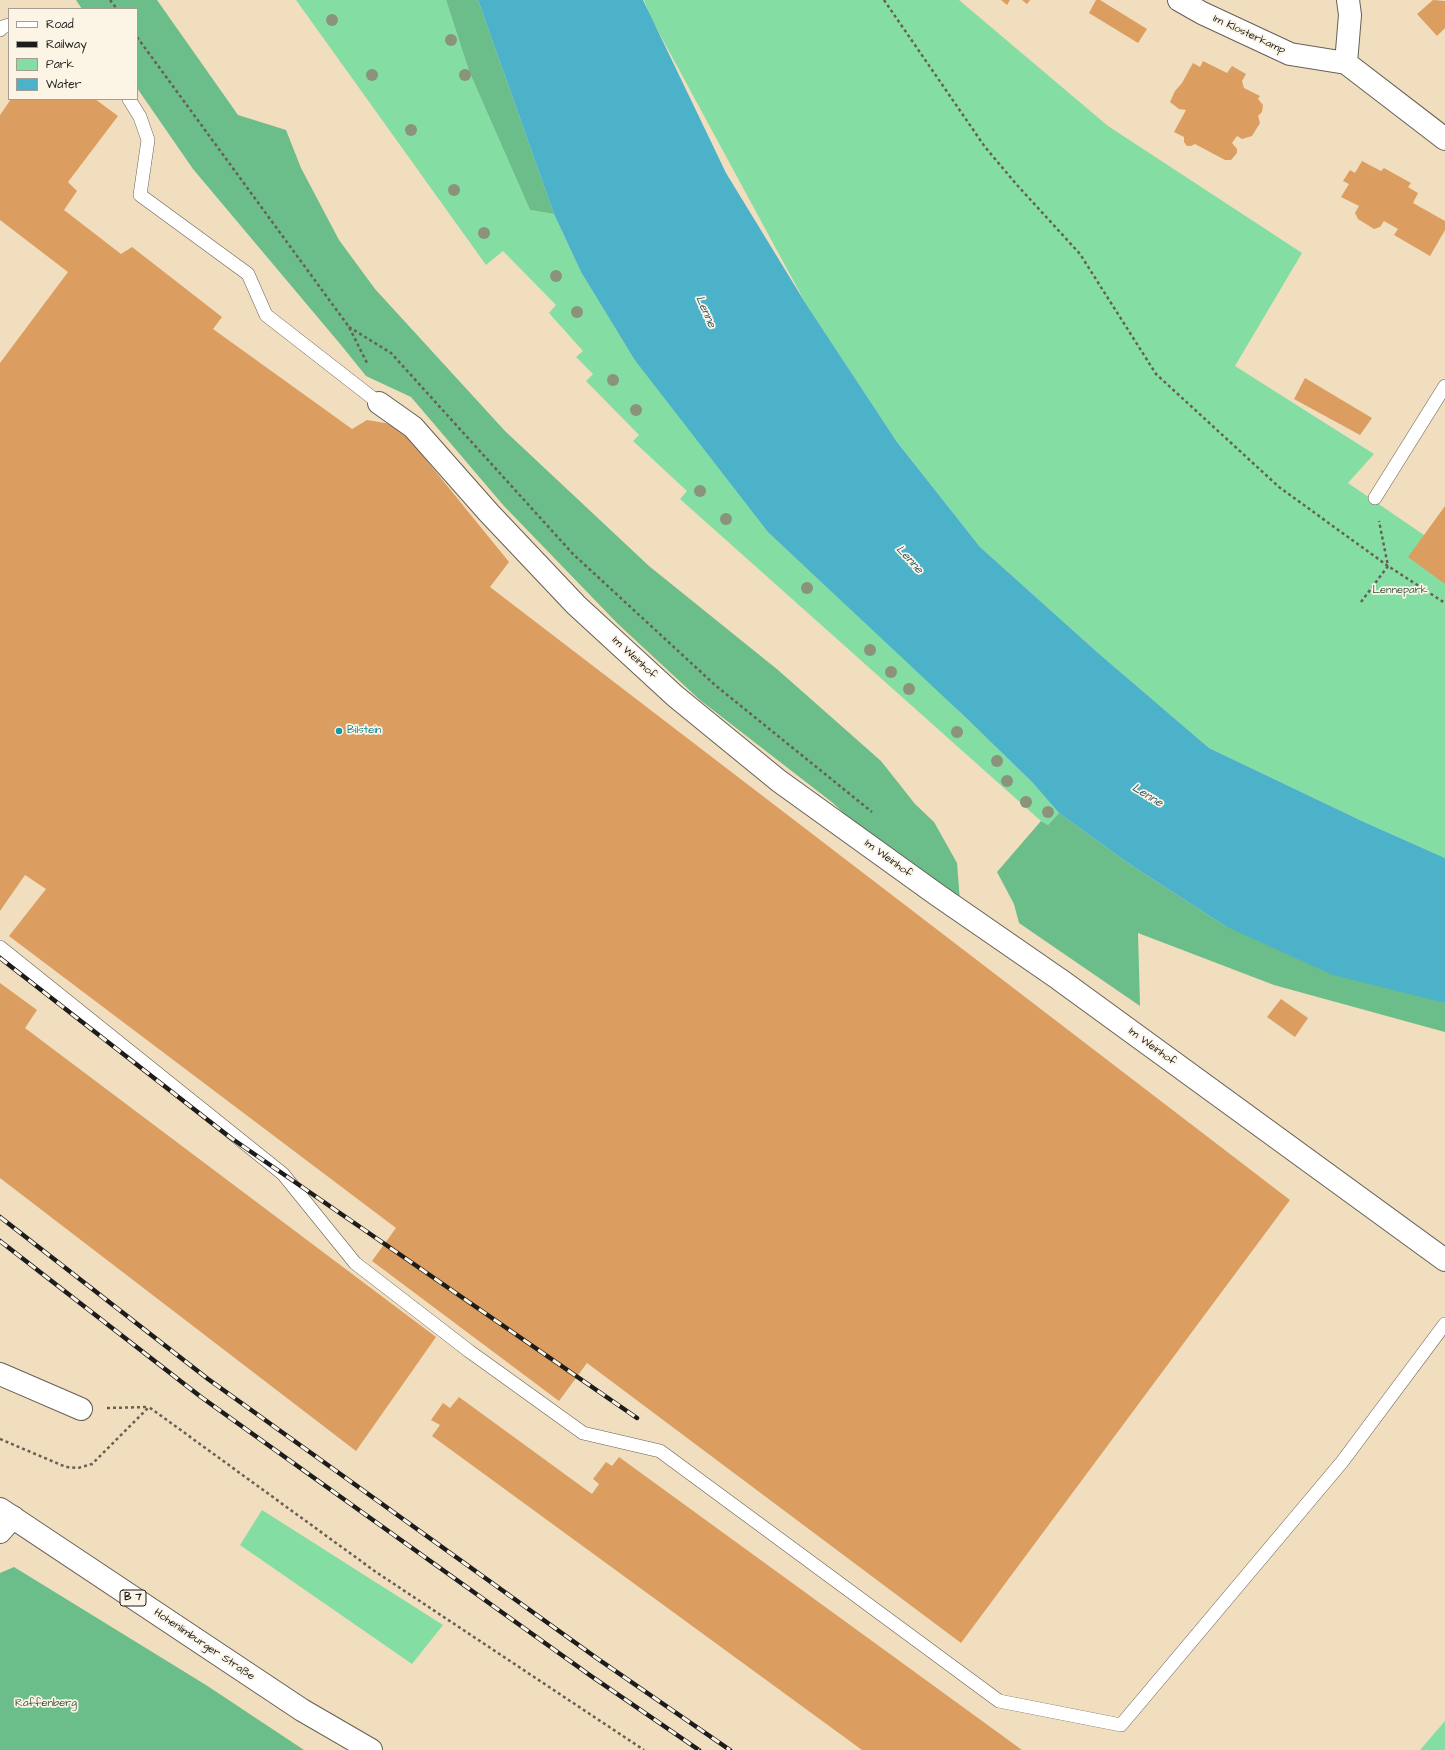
<!DOCTYPE html>
<html>
<head>
<meta charset="utf-8">
<style>
	body { margin:0 }
	#map { position:relative; width:1445px; height:1750px; overflow:hidden; background:#f0debe; font-family:"Architects Daughter",sans-serif }
	canvas { display:block }
	.legend { position:absolute; left:8px; top:8px; width:130px; height:92px; box-sizing:border-box; background:#fcf5e5; border:1px solid #a29e95; margin:0; padding:5px 7px; list-style:none; font-size:12px; color:#1c1c1c }
	.legend li { display:flex; align-items:center; gap:8px; height:20px }
	.legend b { width:20px; border:1px solid #a29e95 }
</style>
</head>
<body>
<div id="map">
<canvas width="1445" height="1750"></canvas>
<ul class="legend">
<li><b style="height:5px;background:#fff"></b>Road</li>
<li><b style="height:5px;background:#1c1c1c"></b>Railway</li>
<li><b style="height:11px;background:#84dea4"></b>Park</li>
<li><b style="height:11px;background:#4bb2c9"></b>Water</li>
</ul>
</div>
<script>
const c = document.querySelector('canvas').getContext('2d');
c.lineJoin = 'round';
function paint(path, color) { c.fillStyle = color; c.fill(path, 'evenodd'); }
const poly = rows => new Path2D(rows.map(r => 'M' + r).join(''));
function stroke(path, color, width, dash) { c.strokeStyle = color; c.lineWidth = width; c.lineCap = dash ? 'butt' : 'round'; c.setLineDash(dash || []); c.stroke(path); }
function write(font, color, halo, rows, align = 'center') {
  c.font = font + ' "Architects Daughter",sans-serif'; c.lineWidth = 3.5; c.setLineDash([]); c.textBaseline = 'middle'; c.strokeStyle = halo; c.fillStyle = color; for (const [text, x, y, turn = 0] of rows) {
    c.save(); c.translate(x, y); c.rotate((+turn || 0) * Math.PI / 180); c.textAlign = isNaN(turn) ? turn : align; if (halo) c.strokeText(text, 0, 0); c.fillText(text, 0, 0); c.restore();
  }
}
const green = poly([
	[296,0,446,0,469,71,530,210,554,214,581,272,634,359,961,713,1032,782,1059,813,1048,825,1041,821,680,499,687,491,633,441,639,435,586,381,593,374,576,357,583,351,549,313,556,305,503,251,486,265],
	[644,0,959,0,1108,126,1302,253,1235,366,1374,454,1348,483,1424,535,1445,584,1445,858,1364,822,1209,748,1097,652,980,547,897,442,806,304,651,18],
	[262,1510,443,1625,412,1664,240,1545],
	[1445,1721,1445,1750,1420,1750]
]);
const forest = poly([
	[76,0,157,0,238,115,286,130,301,168,339,240,375,289,505,431,649,566,778,670,881,761,915,804,934,822,957,863,960,901,895,863,833,803,700,700,618,624,504,506,411,397,366,376,341,345,193,169,137,88,137,9,82,9],
	[446,0,478,0,554,214,530,210,469,71],
	[1059,813,1128,863,1225,926,1445,1003,1445,1032,1274,985,1138,933,1140,1006,1019,923,1014,904,997,872,1041,821,1048,825],
	[14,1567,206,1685,304,1750,0,1750,0,1573]
]);
const water = poly([
	[478,0,643,0,726,173,806,304,897,442,980,547,1097,652,1209,748,1364,822,1445,858,1445,1003,1333,975,1225,926,1128,863,1059,813,1032,782,961,713,768,532,634,359,581,272,554,214]
]);
const building = poly([
	[1001,0,1010,0,1007,5],
	[1022,0,1030,0,1027,4],
	[1096,0,1100,0,1147,29,1138,43,1089,13],
	[1433,0,1445,1,1445,28,1437,36,1417,14],
	[1203,61,1227,73,1232,66,1246,74,1242,81,1244,88,1260,96,1258,99,1263,105,1262,112,1258,116,1260,123,1252,136,1242,139,1237,136,1232,143,1237,149,1237,153,1231,160,1225,160,1195,144,1191,146,1187,146,1184,142,1184,137,1174,132,1186,110,1179,109,1170,102,1175,91,1182,83,1193,63,1200,67],
	[11,99,95,99,118,116,68,182,77,191,64,210,121,254,132,247,222,317,213,329,352,429,367,420,391,424,410,440,509,562,490,587,1290,1200,961,1643,587,1363,559,1401,372,1261,396,1228,9,936,46,889,25,875,0,911,0,363,68,272,0,220,0,115],
	[1362,161,1381,171,1384,168,1411,183,1408,187,1418,193,1413,203,1445,221,1445,230,1430,256,1394,235,1398,229,1384,221,1380,227,1374,229,1358,219,1355,213,1359,206,1341,197,1349,184,1343,181,1350,170,1355,173],
	[1305,378,1372,418,1360,435,1294,399],
	[1445,506,1445,584,1408,557],
	[0,983,37,1010,25,1028,436,1337,356,1451,0,1178],
	[1281,999,1308,1018,1295,1037,1267,1017],
	[459,1397,592,1494,599,1484,593,1479,606,1462,612,1466,619,1457,1022,1750,862,1750,432,1436,440,1425,431,1420,443,1403,450,1408]
]);
const path = poly([
	[110,0,117,9],
	[884,0,985,147,1017,185,1080,254,1156,374,1279,487,1388,566,1445,603],
	[137,37,349,327,368,365],
	[349,327,391,353,573,554,715,685,872,812],
	[1361,602,1388,566,1379,521],
	[107,1408,148,1407],
	[0,1439,66,1467,78,1468,92,1464,149,1407,376,1572,644,1750]
]);
const service = poly([
	[0,30,3,27,9,25],
	[129,99,140,117,148,140,140,195,248,274,266,315,379,403],
	[1375,498,1445,386],
	[0,947,283,1174,355,1263,469,1351,583,1433,660,1451,999,1701,1121,1725,1342,1462,1445,1324]
]);
const minor = poly([
	[1179,0,1202,13,1290,54,1346,63,1445,139],
	[1346,63,1350,15,1348,0],
	[379,403,413,427,489,513,576,605,675,696,779,781,936,894,1059,979,1445,1260],
	[0,1374,81,1409],
	[0,1532,13,1517]
]);
const primary = poly([
	[0,1509,302,1710,371,1750]
]);
const rail = poly([
	[0,958,231,1138,637,1418],
	[0,1217,208,1379,598,1659,730,1750],
	[0,1241,201,1397,591,1676,699,1750]
]);
const trees = [
	[332,20],
	[451,40],
	[372,75],
	[465,75],
	[411,130],
	[454,190],
	[484,233],
	[556,276],
	[577,312],
	[613,380],
	[636,410],
	[700,491],
	[726,519],
	[807,588],
	[870,650],
	[891,672],
	[909,689],
	[957,732],
	[997,761],
	[1007,781],
	[1026,802],
	[1048,812]
];
const markers = [
	[339,731,4,"#0f9aa8"]
];
const shields = [
	[133,1598,26]
];
const shieldNames = [
	["B 7",133,1598]
];
const streetNames = [
	["Im Klosterkamp",1249,35,25],
	["Im Weinhof",634,658,43],
	["Im Weinhof",888,859,36],
	["Im Weinhof",1152,1047,36],
	["Hohenlimburger Straße",204,1645,34]
];
const parkNames = [
	["Lennepark",1400,591],
	["Raffenberg",46,1704]
];
const cultureNames = [
	["Bilstein",347,731]
];
const waterNames = [
	["Lenne",705,312,66],
	["Lenne",909,560,47],
	["Lenne",1147,796,31]
];
paint(green, '#84dea4');
paint(forest, '#6bbd8a');
paint(water, '#4bb2c9');
paint(building, '#dc9d60');
stroke(service, '#666055', 14);
stroke(minor, '#666055', 24);
stroke(primary, '#666055', 24);
stroke(path, '#666055', 2.5, [3, 3]);
stroke(service, '#fff', 13);
stroke(minor, '#fff', 22);
stroke(primary, '#fff', 22);
stroke(rail, '#1c1c1c', 4.5);
stroke(rail, '#fcf5e5', 3, [9]);
c.fillStyle = '#8c937b';
for (const [x, y] of trees) { c.beginPath(); c.arc(x, y, 6, 0, 2 * Math.PI); c.fill(); }
for (const [x, y, r, color] of markers) { const dot = new Path2D(); dot.arc(x, y, r, 0, 2 * Math.PI); c.fillStyle = color; c.fill(dot); stroke(dot, '#fcf5e5', 1.5); }
for (const [x, y, w] of shields) { const box = new Path2D(); box.roundRect(x - w / 2, y - 8, w, 16, 3); c.fillStyle = '#fcf5e5'; c.fill(box); stroke(box, '#1c1c1c', 1); }
write('bold 10px', '#1c1c1c', null, shieldNames);
write('11px', '#1c1c1c', '#fcf5e5', streetNames);
write('11px', '#3b5645', '#fcf5e5', parkNames);
write('11px', '#0d838f', '#fcf5e5', cultureNames, 'left');
write('italic 12px', '#2f5861', '#fcf5e5', waterNames);
</script>
</body>
</html>
